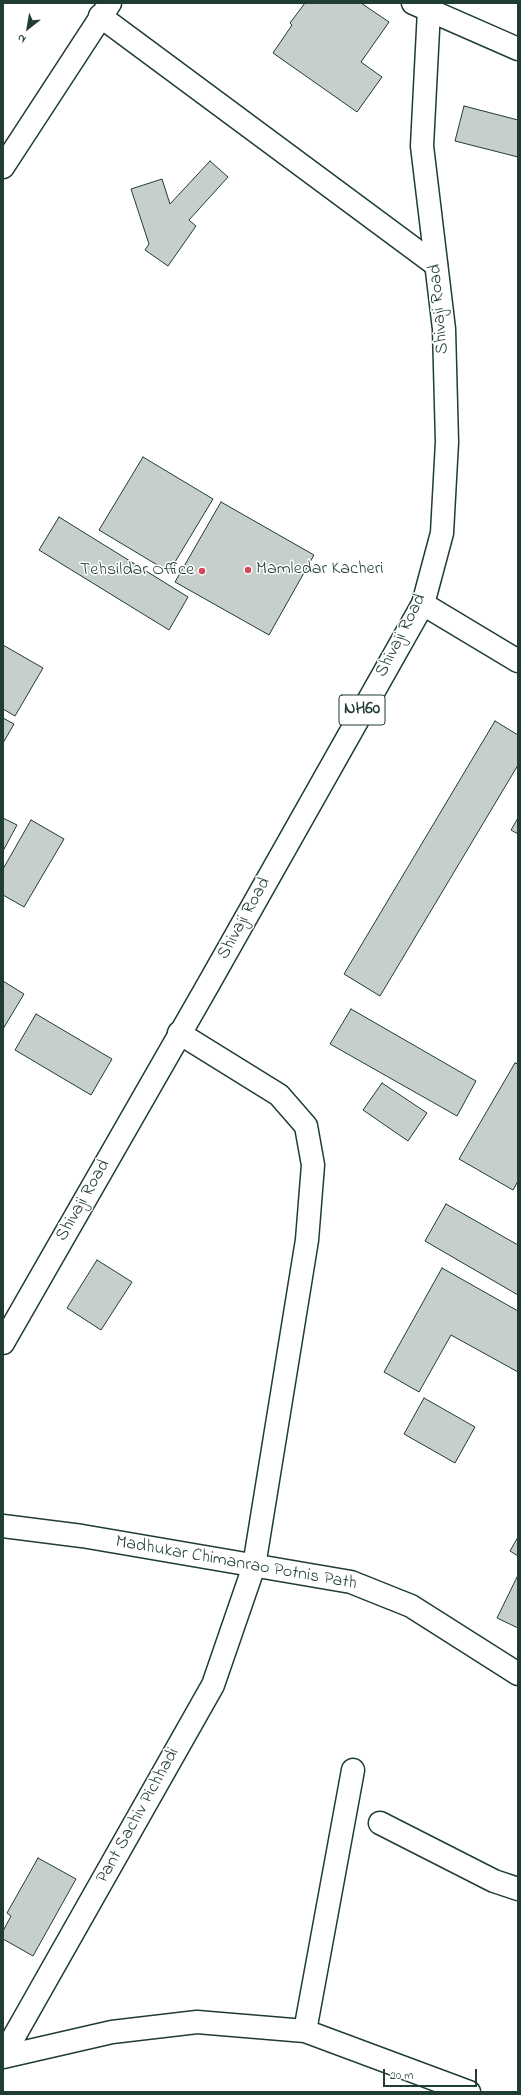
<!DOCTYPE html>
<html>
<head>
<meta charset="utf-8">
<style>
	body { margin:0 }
	#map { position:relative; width:521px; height:2095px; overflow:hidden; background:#fff; font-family:"Indie Flower",sans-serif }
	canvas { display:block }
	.frame { position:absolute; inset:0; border:4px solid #1f3d34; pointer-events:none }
	.north { position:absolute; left:8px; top:8px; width:40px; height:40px; -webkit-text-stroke:3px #fff; paint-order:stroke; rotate:211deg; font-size:11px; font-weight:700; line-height:16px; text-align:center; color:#1f3d34 }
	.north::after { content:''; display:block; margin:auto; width:14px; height:18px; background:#1f3d34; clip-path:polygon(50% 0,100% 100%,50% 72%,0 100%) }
	.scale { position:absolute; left:383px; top:2069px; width:94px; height:18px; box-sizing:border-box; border:2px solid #1f3d34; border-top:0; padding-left:5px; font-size:12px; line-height:14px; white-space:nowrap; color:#1f3d34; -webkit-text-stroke:3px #fff; paint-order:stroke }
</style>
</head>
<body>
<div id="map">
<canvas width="521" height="2095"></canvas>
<div class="frame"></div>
<div class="north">N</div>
<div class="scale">20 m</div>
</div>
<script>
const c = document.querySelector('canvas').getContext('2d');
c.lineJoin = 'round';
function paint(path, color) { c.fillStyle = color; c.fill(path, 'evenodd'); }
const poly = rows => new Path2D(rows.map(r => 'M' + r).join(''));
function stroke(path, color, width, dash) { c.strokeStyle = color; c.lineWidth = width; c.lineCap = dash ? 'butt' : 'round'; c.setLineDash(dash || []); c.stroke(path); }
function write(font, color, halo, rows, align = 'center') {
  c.font = font + ' "Indie Flower",sans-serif'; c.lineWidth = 3; c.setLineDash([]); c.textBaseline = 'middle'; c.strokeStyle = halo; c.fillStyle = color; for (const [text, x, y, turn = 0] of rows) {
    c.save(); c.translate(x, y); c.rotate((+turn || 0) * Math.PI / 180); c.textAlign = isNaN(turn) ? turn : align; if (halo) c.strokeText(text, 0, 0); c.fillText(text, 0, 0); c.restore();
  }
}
const building = poly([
	[305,3,361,3,389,22,361,62,382,77,357,112,273,53,292,25,290,23,305,3],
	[464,106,518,120,518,157,455,141,464,106],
	[210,161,228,177,189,220,196,226,168,266,145,250,149,244,131,189,162,179,170,204,210,161],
	[143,457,213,499,169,572,99,530,143,457],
	[221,502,314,555,269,635,175,582,221,502],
	[59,517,188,597,169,630,39,550,59,517],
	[3,645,43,668,15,716,3,709,3,645],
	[3,718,14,724,3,743,3,718],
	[495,721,518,735,518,765,380,996,344,974,495,721],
	[3,818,17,825,3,851,3,818],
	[518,818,518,834,511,830,518,818],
	[31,820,64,839,24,907,3,895,3,869,31,820],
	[3,981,24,994,3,1029,3,981],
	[351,1009,476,1081,457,1116,330,1044,351,1009],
	[36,1014,112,1059,91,1095,15,1050,36,1014],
	[515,1063,518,1064,518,1181,513,1190,459,1159,515,1063],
	[382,1083,427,1113,408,1141,363,1110,382,1083],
	[446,1204,518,1245,518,1295,425,1241,446,1204],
	[97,1260,132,1282,101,1330,67,1308,97,1260],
	[442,1268,518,1311,518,1372,451,1335,419,1392,384,1372,442,1268],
	[424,1398,475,1427,455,1463,404,1434,424,1398],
	[518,1537,518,1556,510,1551,518,1537],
	[518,1575,518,1628,497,1618,518,1575],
	[38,1858,76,1879,33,1956,3,1939,3,1931,11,1916,7,1913,38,1858]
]);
const street = poly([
	[413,3,518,49],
	[100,16,436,265],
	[423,604,518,661],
	[380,1823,494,1881,518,1889],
	[305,2031,353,1770],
	[3,2056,213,1685,254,1566,307,1240,313,1165,306,1126,279,1095,179,1033],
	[3,2057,112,2032,197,2022,305,2031,469,2092]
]);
const secondary = poly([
	[3,167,110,3],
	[3,1526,82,1536,351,1582,411,1606,518,1674]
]);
const highway = poly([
	[3,1343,208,985,423,604,442,533,447,442,444,329,422,146,429,10,431,3]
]);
const markers = [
	[248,570,4,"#d1495b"],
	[202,571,4,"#d1495b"]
];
const shields = [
	[362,710,46]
];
const shieldNames = [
	["NH60",362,710]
];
const streetNames = [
	["Shivaji Road",440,309,-95],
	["Shivaji Road",402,636,-63],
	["Shivaji Road",245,919,-61],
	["Shivaji Road",84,1201,-60],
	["Madhukar Chimanrao Potnis Path",236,1564,10],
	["Pant Sachiv Pichhadi",139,1816,-61]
];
const poiNames = [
	["Mamledar Kacheri",256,570],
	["Tehsildar Office",194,571,"right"]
];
paint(building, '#c7cfcc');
stroke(building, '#1f3d34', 1);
stroke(street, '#1f3d34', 25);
stroke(secondary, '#1f3d34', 25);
stroke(highway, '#1f3d34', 25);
stroke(street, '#fff', 22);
stroke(secondary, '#fff', 22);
stroke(highway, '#fff', 22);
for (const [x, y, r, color] of markers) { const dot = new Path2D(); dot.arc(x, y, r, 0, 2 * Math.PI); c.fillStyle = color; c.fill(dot); stroke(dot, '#fff', 1.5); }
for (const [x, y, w] of shields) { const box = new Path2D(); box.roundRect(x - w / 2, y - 15, w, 30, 3); c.fillStyle = '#fff'; c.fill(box); stroke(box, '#1f3d34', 1); }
write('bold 17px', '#1f3d34', null, shieldNames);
write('18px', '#1f3d34', '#fff', streetNames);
write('18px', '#1f3d34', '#fff', poiNames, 'left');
</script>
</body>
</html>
